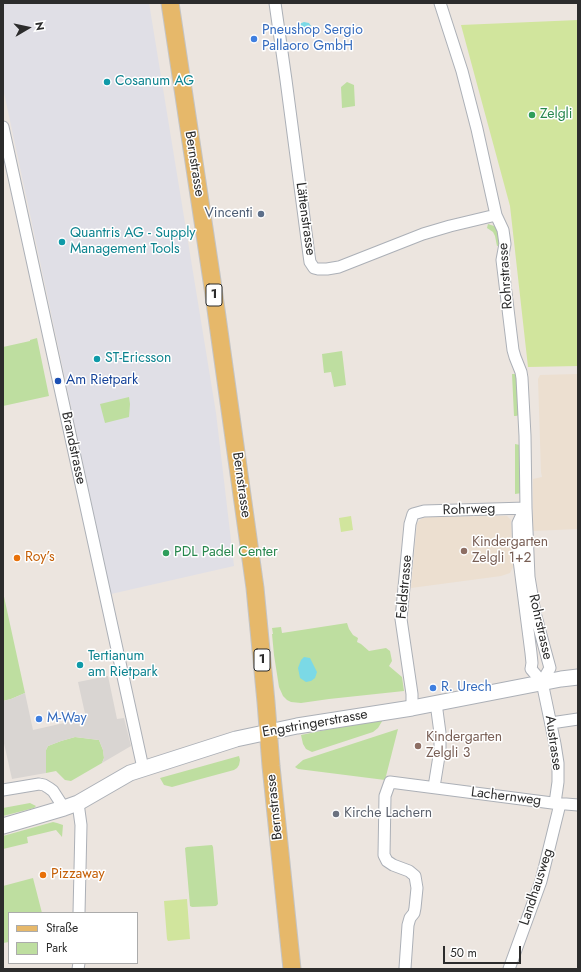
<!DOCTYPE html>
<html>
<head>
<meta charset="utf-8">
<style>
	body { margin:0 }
	#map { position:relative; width:581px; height:972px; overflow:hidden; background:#ece5df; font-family:Jost,sans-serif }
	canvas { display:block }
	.frame { position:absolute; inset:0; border:4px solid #2c2c2c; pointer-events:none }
	.legend { position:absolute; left:8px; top:912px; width:130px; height:52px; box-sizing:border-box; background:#fff; border:1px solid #ababab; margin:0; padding:5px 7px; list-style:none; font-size:12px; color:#2c2c2c }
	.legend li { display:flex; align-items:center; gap:8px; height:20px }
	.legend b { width:20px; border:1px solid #ababab }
	.north { position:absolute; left:8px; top:8px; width:40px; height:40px; -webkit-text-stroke:3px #fff; paint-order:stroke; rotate:81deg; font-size:11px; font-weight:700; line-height:16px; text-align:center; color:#2c2c2c }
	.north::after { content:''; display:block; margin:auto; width:14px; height:18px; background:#2c2c2c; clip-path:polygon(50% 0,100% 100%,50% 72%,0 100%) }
	.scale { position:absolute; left:443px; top:946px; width:78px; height:18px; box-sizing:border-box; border:2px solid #2c2c2c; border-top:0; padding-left:5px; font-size:12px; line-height:14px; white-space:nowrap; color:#2c2c2c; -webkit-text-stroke:3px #fff; paint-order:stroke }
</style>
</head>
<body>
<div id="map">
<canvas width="581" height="972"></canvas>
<div class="frame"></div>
<ul class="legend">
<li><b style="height:5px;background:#e6b86a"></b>Straße</li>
<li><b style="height:11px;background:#bedea0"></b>Park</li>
</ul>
<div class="north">N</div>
<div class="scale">50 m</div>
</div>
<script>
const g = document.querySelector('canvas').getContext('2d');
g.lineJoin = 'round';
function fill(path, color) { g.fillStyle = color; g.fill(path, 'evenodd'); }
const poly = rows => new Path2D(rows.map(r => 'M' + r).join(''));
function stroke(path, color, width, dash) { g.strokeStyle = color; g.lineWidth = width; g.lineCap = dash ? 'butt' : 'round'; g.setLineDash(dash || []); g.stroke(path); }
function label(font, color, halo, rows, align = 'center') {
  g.font = font + ' Jost,sans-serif'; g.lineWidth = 3; g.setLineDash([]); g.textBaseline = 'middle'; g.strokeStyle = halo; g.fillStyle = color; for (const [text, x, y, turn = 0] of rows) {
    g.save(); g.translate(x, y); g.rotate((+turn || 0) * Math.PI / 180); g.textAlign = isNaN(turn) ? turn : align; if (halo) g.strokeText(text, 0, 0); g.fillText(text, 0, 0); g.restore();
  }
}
const industrial = poly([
	[3,3,149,3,216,413,234,566,111,594,3,88]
]);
const education = poly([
	[578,374,578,529,533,531,533,479,542,477,541,472,538,379,540,375],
	[502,516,507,516,511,520,511,523,513,567,510,573,501,576,411,588,417,523,420,520,423,518,430,517]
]);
const green = poly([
	[347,82,354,85,355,106,342,108,341,87],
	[488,224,494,226,500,231,501,245,497,246,495,236,493,232,487,228],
	[37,338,49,396,3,406,3,347,30,341,30,340],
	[342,351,346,385,334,387,331,372,324,373,322,354],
	[512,374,516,374,518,377,519,415,516,416,514,416],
	[129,397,130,404,129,417,105,423,100,404],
	[515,444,520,445,522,493,515,494],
	[3,592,25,693,11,699,3,701],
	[347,623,349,629,353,635,358,638,357,642,361,644,369,651,386,648,390,651,392,661,389,666,402,677,404,691,329,699,301,703,291,702,287,700,283,696,279,687,274,655,272,634,273,634,272,628,281,627,282,633],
	[384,718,378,728,373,732,312,752,306,749,303,744,301,735],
	[398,729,385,780,298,769,295,767,303,760,312,757],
	[75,737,99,740,103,750,104,758,102,763,71,781,65,780,56,771,46,773,46,750,48,746,61,741],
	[239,756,240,760,239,765,237,768,234,770,197,780,172,787,164,785,160,778],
	[30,803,36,806,34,808,3,816,3,808],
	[53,822,57,823,63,825,62,837,56,830,27,837,28,843,3,849,3,836],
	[212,845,213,847,218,904,216,906,192,907,190,906,185,848,187,847],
	[33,878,42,913,9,913,9,942,3,943,3,886]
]);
const pitch = poly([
	[578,20,578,366,528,367,510,206,461,25],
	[351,516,353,530,341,532,339,518],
	[187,899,190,939,168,941,167,939,164,901]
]);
const plaza = poly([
	[108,676,117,719,124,718,131,746,102,763,104,758,103,750,99,740,75,737,61,741,48,746,46,750,46,773,12,779,3,739,3,701,11,699,25,693,33,730,86,718,78,682]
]);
const water = poly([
	[304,22,309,23,311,26,309,29,300,33,297,32,296,28,299,24],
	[304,657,310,658,317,672,315,678,311,681,306,682,300,678,298,668,301,660]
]);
const minor = poly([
	[275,3,286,80,309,255,310,262,314,268,318,269,327,269,339,267,423,234,450,226,496,215],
	[440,3,462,71,477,129,496,215,503,230,505,244,502,260,513,350,515,357,521,372,522,378,525,436,526,508,529,577,535,613,550,668,542,682],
	[3,127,143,768],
	[525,508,518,523,519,560,531,653,532,663,531,669,542,682,555,744,558,763,558,782,555,803],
	[412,708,412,694,401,619,410,524,413,514,424,511,526,508],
	[551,723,578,719],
	[434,787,440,750,440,733,436,703],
	[3,790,39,784,44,785,49,788,53,791,64,808],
	[78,803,81,825,79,913],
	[405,968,408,925,410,918,414,913,415,908,417,888,415,876,409,871,393,865,387,861,384,855,385,796,390,782,560,804,566,804,578,805],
	[78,969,79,963],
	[509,969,541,881,560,804]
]);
const secondary = poly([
	[3,826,64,808,78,803,130,773,236,739,297,726,412,708,561,679,578,677]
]);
const primary = poly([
	[170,3,212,281,255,588,266,702,271,766,292,969]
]);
const markers = [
	[254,39,4,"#3f7fe0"],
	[107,82,4,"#0f9aa8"],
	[532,115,4,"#2e9e5b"],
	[261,214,4,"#5c6f8a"],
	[62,242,4,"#0f9aa8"],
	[97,359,4,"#0f9aa8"],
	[58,381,4,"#1a4fb4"],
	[464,551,4,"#8d6e63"],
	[166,553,4,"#2e9e5b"],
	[17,558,4,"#e8710a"],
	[80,665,4,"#0f9aa8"],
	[433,688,4,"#3f7fe0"],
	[39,719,4,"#3f7fe0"],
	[418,746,4,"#8d6e63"],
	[336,814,4,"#6b7280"],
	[43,875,4,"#e8710a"]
];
const shields = [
	[214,295,16],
	[262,660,16]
];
const shieldNames = [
	["1",214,295],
	["1",262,660]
];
const shopNames = [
	["Pneushop Sergio",262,31],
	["Pallaoro GmbH",262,47],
	["R. Urech",441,688],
	["M-Way",47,719]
];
const cultureNames = [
	["Cosanum AG",115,82],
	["Quantris AG - Supply",70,234],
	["Management Tools",70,250],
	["ST-Ericsson",105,359],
	["Tertianum",88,657],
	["am Rietpark",88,673]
];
const leisureNames = [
	["Zelgli",540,115],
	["PDL Padel Center",174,553]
];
const streetNames = [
	["Bernstrasse",194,164,81],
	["Lättenstrasse",305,219,82],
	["Rohrstrasse",506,276,-94],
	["Brandstrasse",73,448,78],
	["Bernstrasse",241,485,82],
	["Rohrweg",469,510,-2],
	["Feldstrasse",405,587,-85],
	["Rohrstrasse",540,627,77],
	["Engstringerstrasse",315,724,-10],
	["Austrasse",553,743,82],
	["Lachernweg",506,797,7],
	["Bernstrasse",275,807,-96],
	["Landhausweg",537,887,-72]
];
const serviceNames = [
	["Vincenti",253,214]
];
const transitNames = [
	["Am Rietpark",66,381]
];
const educationNames = [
	["Kindergarten",472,543],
	["Zelgli 1+2",472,559],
	["Kindergarten",426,738],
	["Zelgli 3",426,754]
];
const foodNames = [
	["Roy’s",25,558],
	["Pizzaway",51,875]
];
const worshipNames = [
	["Kirche Lachern",344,814]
];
fill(industrial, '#e0dfe6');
fill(education, '#ecdfd0');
fill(green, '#bedea0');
fill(pitch, '#d1e59d');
fill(plaza, '#d9d5d2');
fill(water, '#7bd9e6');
stroke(minor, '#acb0b7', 13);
stroke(secondary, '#acb0b7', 17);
stroke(primary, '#c4c4c4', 19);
stroke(minor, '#fff', 11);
stroke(secondary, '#fff', 15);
stroke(primary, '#e6b86a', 17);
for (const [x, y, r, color] of markers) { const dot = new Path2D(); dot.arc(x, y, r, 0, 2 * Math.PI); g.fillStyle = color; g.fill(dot); stroke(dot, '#fff', 1.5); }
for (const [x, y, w] of shields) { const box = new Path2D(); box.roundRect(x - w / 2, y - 11, w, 22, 3); g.fillStyle = '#fff'; g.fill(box); stroke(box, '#2c2c2c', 1); }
label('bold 13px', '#2c2c2c', null, shieldNames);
label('14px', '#366cbe', '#fff', shopNames, 'left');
label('14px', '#0d838f', '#fff', cultureNames, 'left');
label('14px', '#27864d', '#fff', leisureNames, 'left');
label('14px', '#2c2c2c', '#fff', streetNames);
label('14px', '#4e5e75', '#fff', serviceNames, 'right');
label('14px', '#164399', '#fff', transitNames, 'left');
label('14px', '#785e54', '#fff', educationNames, 'left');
label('14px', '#c56008', '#fff', foodNames, 'left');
label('14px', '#5b616d', '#fff', worshipNames, 'left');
</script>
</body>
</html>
